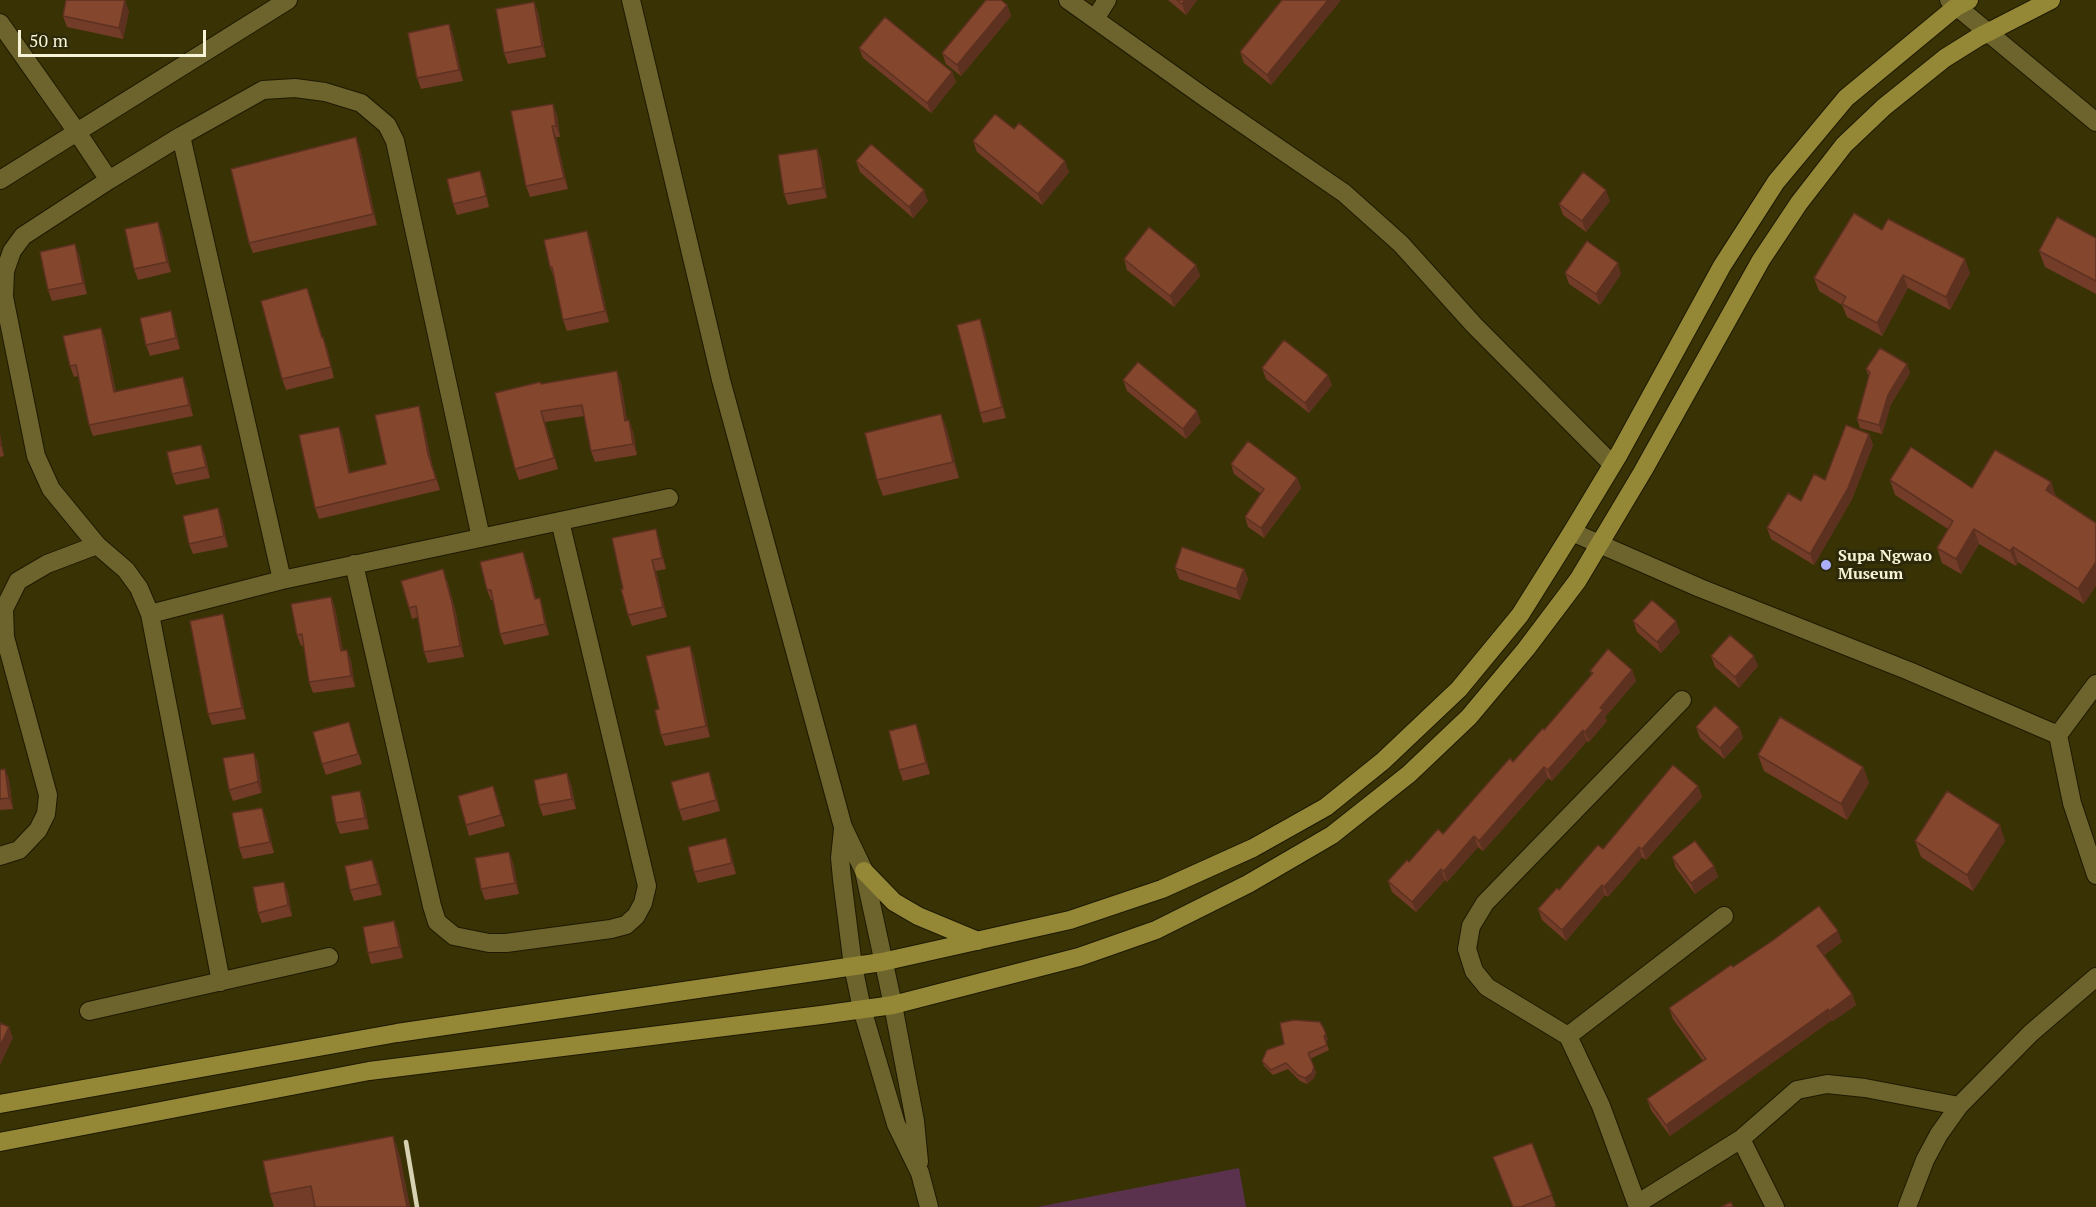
<!DOCTYPE html>
<html>
<head>
<meta charset="utf-8">
<style>
	body { margin:0 }
	#map { position:relative; width:2096px; height:1207px; overflow:hidden; background:#383204; font-family:"PT Serif",serif }
	canvas { display:block }
	.scale { position:absolute; left:18px; top:30px; width:188px; height:27px; box-sizing:border-box; border:3px solid #f7f3d6; border-top:0; padding-left:8px; font-size:18px; line-height:21px; white-space:nowrap; color:#f7f3d6; -webkit-text-stroke:4px #2c280a; paint-order:stroke }
</style>
</head>
<body>
<div id="map">
<canvas width="2096" height="1207"></canvas>
<div class="scale">50 m</div>
</div>
<script>
const g = document.querySelector('canvas').getContext('2d');
g.lineJoin = 'round';
function fill(path, color) { g.fillStyle = color; g.fill(path, 'evenodd'); }
const poly = rows => new Path2D(rows.map(r => 'M' + r).join(''));
function stroke(path, color, width, dash) { g.strokeStyle = color; g.lineWidth = width; g.lineCap = dash ? 'butt' : 'round'; g.setLineDash(dash || []); g.stroke(path); }
function label(font, color, halo, rows, align = 'center') {
  g.font = font + ' "PT Serif",serif'; g.lineWidth = 6; g.setLineDash([]); g.textBaseline = 'middle'; g.strokeStyle = halo; g.fillStyle = color; for (const [text, x, y, turn = 0] of rows) {
    g.save(); g.translate(x, y); g.rotate((+turn || 0) * Math.PI / 180); g.textAlign = isNaN(turn) ? turn : align; if (halo) g.strokeText(text, 0, 0); g.fillText(text, 0, 0); g.restore();
  }
}
const green = poly([
	[1239,1168,1246,1207,1037,1207]
]);
const minor = poly([
	[1068,0,1207,99,1344,193,1401,244,1474,325,1612,464],
	[1949,0,2096,122],
	[1095,19,1107,0],
	[0,23,77,132,109,180],
	[181,136,282,580],
	[0,180,288,0],
	[1572,532,1700,588,1909,671,2058,735],
	[354,564,432,906,437,922,454,936,489,943,506,943,611,929,626,925,636,916,643,903,647,886,560,521],
	[150,614,282,580,669,498],
	[2096,684,2058,735,2072,803,2096,875],
	[0,856,19,850,38,830,46,814,48,795,5,637,4,609,18,581,47,564,97,545],
	[221,982,150,614,139,588,126,570,97,545,51,489,36,456,4,297,5,271,12,251,23,236,109,180,181,136,263,90,295,88,325,92,361,103,387,125,395,141,481,538],
	[893,1005,915,1121,919,1162],
	[862,1009,896,1124,920,1173,929,1207],
	[89,1011,329,957],
	[1568,1036,1724,916],
	[1741,1139,1775,1207],
	[1637,1204,1741,1139,1797,1090,1827,1084,1865,1088,1959,1106],
	[1638,1207,1601,1106,1568,1036,1487,987,1474,971,1467,949,1471,926,1485,903,1682,700],
	[1907,1207,1925,1160,1939,1134,1959,1106,2031,1033,2096,977]
]);
const tertiary = poly([
	[631,0,721,380,843,827,864,871,893,1005],
	[843,829,840,858,842,879,853,966,862,1009]
]);
const primary = poly([
	[864,871,894,902,918,916,978,941],
	[0,1104,397,1033,882,962,1070,920,1162,889,1253,848,1326,807,1383,761,1459,689,1520,615,1572,532,1619,454,1722,266,1776,182,1846,98,1956,7,1969,0],
	[0,1142,369,1071,821,1015,893,1005,1079,957,1156,930,1248,884,1332,835,1409,774,1469,717,1526,649,1578,580,1643,471,1761,260,1799,203,1844,145,1884,107,1945,58,1977,38,2051,0]
]);
const rail = poly([
	[406,1142,417,1207]
]);
const wall = poly([
	[1168,0,1197,0,1186,15],
	[1282,0,1341,0,1271,85,1244,63,1240,52],
	[534,2,538,13,546,57,508,64,504,53],
	[1007,5,1011,16,961,76,946,64,942,53],
	[129,11,123,39,67,27,63,16],
	[453,35,463,81,421,89,417,78],
	[859,48,952,72,956,82,931,113,863,58],
	[557,115,560,137,556,137,568,189,530,197,526,186],
	[1014,129,1069,172,1042,205,977,152,973,141],
	[360,148,377,225,253,253,249,243],
	[817,149,821,160,827,198,788,205,784,194],
	[856,161,928,201,913,218,860,172],
	[480,171,484,182,489,207,457,215,453,204],
	[1610,201,1586,232,1563,215,1559,204],
	[1882,230,1970,273,1950,310,1908,288,1882,336,1847,317,1842,305,1819,291,1814,278],
	[587,231,591,242,609,322,567,331,563,320,554,278,550,267],
	[162,233,171,272,138,280,134,269],
	[2096,238,2096,294,2045,267,2039,251],
	[79,255,87,294,52,301,48,290],
	[1124,259,1196,265,1200,276,1174,307,1127,270],
	[1565,273,1621,274,1600,305,1569,284],
	[311,299,322,337,327,348,334,378,286,390,282,379],
	[171,311,174,322,180,349,150,356,146,345],
	[101,328,105,339,116,392,187,388,193,416,93,436,89,425,78,376,74,377,70,366],
	[984,330,1006,418,983,423,980,413],
	[1262,368,1332,385,1309,413,1266,379],
	[1866,369,1910,373,1891,404,1882,434,1860,428,1857,419,1869,377],
	[1123,380,1201,422,1186,439,1127,391],
	[621,382,627,421,633,431,637,455,595,462,591,451,584,416,545,422,558,469,519,480,515,469,541,384],
	[941,414,947,430,959,478,883,496,877,480],
	[422,417,432,464,440,490,319,519,315,508,339,427,343,438,350,472,386,464],
	[0,434,4,456,0,457],
	[1869,434,1873,445,1852,499,1814,565,1771,539,1767,528,1825,480],
	[201,445,205,455,210,478,176,485,172,474],
	[1231,464,1297,478,1301,488,1264,538,1248,527,1245,517,1261,494,1234,474],
	[1890,480,1972,488,2051,482,2056,497,2084,604,2018,562,2016,566,1979,544,1961,574,1942,563,1937,548,1948,529,1895,495],
	[222,519,228,547,193,554,189,544],
	[656,529,659,540,666,569,656,571,667,617,632,626,628,615],
	[527,563,536,599,543,609,549,635,504,645,500,634,493,600,491,600,487,590],
	[1175,568,1244,569,1248,579,1240,600,1179,579],
	[447,580,456,613,464,657,428,663,424,652,418,617,412,619,409,608],
	[331,597,335,608,343,651,347,650,351,661,355,687,313,693,309,682,304,645,301,646,297,635],
	[1633,621,1680,632,1661,653,1637,632],
	[226,625,246,719,212,725,208,714],
	[690,646,694,657,710,737,665,746,661,735,659,709],
	[1711,656,1758,666,1739,688,1715,667],
	[1632,670,1636,681,1605,717,1607,721,1589,742,1587,741,1552,781,1548,778,1483,851,1478,847,1447,882,1445,880,1416,912,1392,892,1388,881,1443,834,1544,730,1592,675,1590,671],
	[916,724,920,735,930,774,903,781,899,770],
	[1696,727,1739,727,1743,738,1724,759,1700,738],
	[352,733,362,764,326,775,322,764],
	[254,753,258,763,262,791,261,793,233,801,229,790],
	[1758,755,1863,767,1869,783,1847,820,1764,771],
	[5,769,9,780,13,809,0,810,0,770],
	[713,783,720,811,683,821,679,810],
	[571,784,576,809,543,816,539,805],
	[493,786,505,826,469,836,466,825],
	[1698,786,1702,797,1646,860,1642,857,1608,897,1605,895,1566,941,1542,920,1538,909,1603,849],
	[364,802,369,829,340,834,336,823],
	[266,818,274,853,243,859,239,848],
	[726,838,730,849,736,874,698,883,694,872],
	[1915,841,2005,841,1973,891,1921,857],
	[509,852,513,863,519,894,485,900,481,889],
	[1672,857,1714,866,1718,877,1695,894,1676,868],
	[372,860,376,870,382,895,354,901,350,890],
	[284,882,288,893,292,916,262,923,258,913],
	[394,921,398,932,403,958,371,964,368,953],
	[1842,942,1824,955,1852,994,1856,1005,1833,1021,1832,1020,1670,1136,1651,1110,1647,1099,1703,1061,1673,1019,1669,1008,1733,967],
	[1328,1039,1326,1042,1329,1050,1310,1059,1316,1072,1314,1078,1307,1084,1300,1081,1288,1069,1273,1075,1264,1066,1262,1061],
	[393,1136,400,1157,410,1207,274,1207,270,1194],
	[1532,1143,1556,1206,1553,1207,1512,1207]
]);
const shadedWall = poly([
	[125,0,129,11,123,39,119,28],
	[1185,0,1197,0,1186,15,1182,4],
	[1328,0,1341,0,1271,85,1267,75],
	[534,2,538,13,546,57,542,46],
	[1007,5,1011,16,961,76,957,65],
	[449,24,453,35,463,81,459,70],
	[952,72,956,82,931,113,927,103],
	[553,104,557,115,560,137,556,126],
	[552,126,556,137,568,189,564,178],
	[356,137,360,148,377,225,373,214],
	[817,149,821,160,827,198,823,188],
	[1065,161,1069,172,1042,205,1038,194],
	[480,171,484,182,489,207,486,196],
	[924,190,928,201,913,218,909,207],
	[1606,190,1610,201,1586,232,1582,221],
	[158,222,162,233,171,272,167,262],
	[587,231,591,242,609,322,605,311],
	[75,244,79,255,87,294,83,283],
	[1965,259,1970,273,1950,310,1946,297],
	[1618,263,1621,274,1600,305,1596,294],
	[1196,265,1200,276,1174,307,1170,296],
	[1903,275,1908,288,1882,336,1877,323],
	[307,288,311,299,326,349,322,338],
	[171,311,174,322,180,349,176,338],
	[980,319,984,330,1006,418,1002,407],
	[101,328,105,339,118,403,114,392],
	[323,337,327,348,334,378,331,367],
	[1907,364,1910,373,1891,404,1882,434,1879,425,1888,395],
	[617,371,621,382,629,432,625,421],
	[1328,375,1332,385,1309,413,1305,403],
	[183,377,187,388,193,416,189,405],
	[419,406,422,417,432,464,440,490,428,454],
	[541,411,545,422,558,469,554,458],
	[1197,411,1201,422,1186,439,1183,429],
	[941,414,947,430,959,478,953,462],
	[629,420,633,431,637,455,633,444],
	[339,427,343,438,352,484,349,473],
	[0,434,4,456,0,445],
	[1869,434,1873,445,1852,499,1814,565,1810,554],
	[201,445,205,455,210,478,206,467],
	[1297,478,1301,488,1264,538,1261,528],
	[2051,482,2056,498,2046,490],
	[218,508,222,519,228,547,224,536],
	[656,529,659,540,666,569,662,558],
	[1974,529,1979,544,1961,574,1956,559],
	[2013,547,2018,562,2016,566,2010,551],
	[523,552,527,563,539,610,535,599],
	[652,560,656,571,667,617,663,607],
	[2096,562,2096,586,2084,604,2078,589],
	[443,569,456,613,464,657,460,646],
	[1244,569,1248,579,1240,600,1236,589],
	[331,597,335,608,345,662,341,651],
	[540,598,543,609,549,635,545,624],
	[223,614,226,625,246,719,242,708],
	[1676,621,1680,632,1661,653,1657,642],
	[690,646,694,657,710,737,706,726],
	[347,650,351,661,355,687,351,676],
	[1754,656,1758,666,1739,688,1735,677],
	[1632,670,1636,681,1605,717,1607,721,1589,742,1585,732,1600,708],
	[916,724,920,735,930,774,926,763],
	[1739,727,1743,738,1724,759,1720,748],
	[1583,730,1587,741,1552,781,1548,770],
	[254,753,258,763,262,791,261,793,257,782],
	[1544,767,1548,778,1483,851,1479,841],
	[1863,767,1869,783,1847,820,1841,804],
	[5,769,9,780,13,809,9,798],
	[709,772,713,783,720,811,716,800],
	[567,773,571,784,576,809,572,799],
	[493,786,497,797,505,826,501,815],
	[1698,786,1702,797,1646,860,1642,849],
	[360,791,364,802,369,829,365,818],
	[262,808,266,818,274,853,270,842],
	[2000,825,2005,841,1973,891,1967,875],
	[1474,836,1478,847,1447,882,1444,871],
	[726,838,730,849,736,874,732,863],
	[1639,847,1642,857,1608,897,1604,887],
	[509,852,513,863,519,894,515,883],
	[372,860,376,870,382,895,378,884],
	[1714,866,1718,877,1695,894,1691,883],
	[1441,869,1445,880,1416,912,1412,902],
	[284,882,288,893,292,916,288,905],
	[1602,885,1605,895,1566,941,1562,930],
	[394,921,398,932,403,958,399,947],
	[1838,931,1842,942,1821,957,1817,946],
	[1852,994,1856,1005,1833,1021,1829,1011],
	[1828,1009,1832,1020,1670,1136,1666,1125],
	[9,1027,13,1038,0,1065,0,1046],
	[1326,1034,1328,1039,1326,1042,1324,1036],
	[1314,1067,1316,1072,1314,1078,1307,1084,1305,1078],
	[393,1136,400,1157,410,1207,407,1207]
]);
const building = poly([
	[66,0,125,0,119,28,63,16,66,0],
	[986,0,1001,0,1007,5,957,65,942,53,986,0],
	[1177,0,1185,0,1182,4,1177,0],
	[1282,0,1328,0,1267,75,1240,52,1282,0],
	[534,2,542,46,504,53,496,9,534,2],
	[885,17,952,72,927,103,859,48,885,17],
	[449,24,459,70,417,78,408,33,449,24],
	[553,104,556,126,552,126,564,178,526,186,511,111,553,104],
	[995,114,1014,129,1019,123,1065,161,1038,194,973,141,995,114],
	[356,137,373,214,249,243,231,169,356,137],
	[871,144,924,190,909,207,856,161,871,144],
	[817,149,823,188,784,194,778,155,817,149],
	[480,171,486,196,453,204,447,179,480,171],
	[1583,172,1606,190,1582,221,1559,204,1583,172],
	[1854,213,1882,230,1888,219,1965,259,1946,297,1903,275,1877,323,1842,304,1846,297,1814,278,1854,213],
	[2057,217,2096,238,2096,281,2039,251,2057,217],
	[158,222,167,262,134,269,125,229,158,222],
	[1149,227,1196,265,1170,296,1124,259,1149,227],
	[587,231,605,311,563,320,552,267,550,267,544,240,587,231],
	[1587,241,1618,263,1596,294,1565,273,1587,241],
	[75,244,83,283,48,290,40,252,75,244],
	[307,288,322,338,323,337,331,367,282,379,261,301,307,288],
	[171,311,176,338,146,345,140,318,171,311],
	[980,319,1002,407,980,413,957,325,980,319],
	[101,328,114,392,183,377,189,405,89,425,76,365,70,366,63,336,101,328],
	[1284,340,1328,375,1305,403,1262,368,1284,340],
	[1880,348,1907,364,1888,395,1879,425,1857,419,1870,372,1866,369,1880,348],
	[1138,362,1197,411,1183,429,1123,380,1138,362],
	[617,371,625,421,629,420,633,444,591,451,582,405,541,411,554,458,515,469,495,393,540,382,541,384,617,371],
	[419,406,428,454,436,479,315,508,299,435,339,427,349,473,386,464,375,415,419,406],
	[941,414,953,462,877,480,865,433,941,414],
	[1846,425,1869,434,1848,488,1810,554,1767,528,1788,493,1801,501,1814,474,1825,480,1846,425],
	[1248,441,1297,478,1261,528,1245,517,1264,489,1231,464,1248,441],
	[201,445,206,467,172,474,167,452,201,445],
	[1911,447,1972,488,1995,450,2051,482,2046,490,2096,523,2096,562,2078,589,2013,547,2010,551,1974,529,1956,559,1937,548,1953,521,1890,480,1911,447],
	[218,508,224,536,189,544,183,516,218,508],
	[656,529,662,558,652,560,663,607,628,615,621,589,623,589,612,538,656,529],
	[1182,547,1244,569,1236,589,1175,568,1182,547],
	[523,552,535,599,540,598,545,624,500,634,491,590,487,590,480,562,523,552],
	[443,569,452,603,460,646,424,652,416,606,409,608,401,581,443,569],
	[331,597,341,651,347,650,351,676,309,682,302,634,297,635,291,604,331,597],
	[1652,600,1676,621,1657,642,1633,621,1652,600],
	[223,614,242,708,208,714,190,621,223,614],
	[1730,635,1754,656,1735,677,1711,656,1730,635],
	[690,646,706,726,661,735,655,710,659,709,646,656,690,646],
	[1608,649,1632,670,1600,708,1603,710,1585,732,1583,730,1548,770,1544,767,1479,841,1474,836,1444,871,1441,869,1412,902,1388,881,1407,860,1409,862,1438,829,1443,834,1510,758,1513,762,1543,728,1544,730,1593,673,1590,671,1608,649],
	[1715,706,1739,727,1720,748,1696,727,1715,706],
	[1780,717,1863,767,1841,804,1758,755,1780,717],
	[349,722,358,754,322,764,313,732,349,722],
	[916,724,926,763,899,770,889,731,916,724],
	[254,753,258,780,257,782,229,790,223,758,254,753],
	[1673,765,1698,786,1642,849,1639,847,1604,887,1602,885,1562,930,1538,909,1557,888,1559,890,1598,845,1603,849,1673,765],
	[5,769,9,798,0,799,0,770,5,769],
	[709,772,716,800,679,810,671,782,709,772],
	[567,773,572,799,539,805,534,780,567,773],
	[493,786,501,815,466,825,458,796,493,786],
	[360,791,365,818,336,823,331,796,360,791],
	[1947,791,2000,825,1967,875,1915,841,1947,791],
	[262,808,270,842,239,848,232,813,262,808],
	[726,838,732,863,694,872,688,847,726,838],
	[1695,841,1714,866,1691,883,1672,857,1695,841],
	[509,852,515,883,481,889,475,858,509,852],
	[372,860,378,884,350,890,345,866,372,860],
	[284,882,288,905,258,913,253,887,284,882],
	[1819,906,1838,931,1817,946,1852,994,1829,1011,1828,1009,1666,1125,1647,1099,1706,1059,1669,1008,1731,965,1733,967,1772,941,1819,906],
	[394,921,399,947,368,953,363,927,394,921],
	[1294,1020,1320,1022,1323,1027,1326,1034,1324,1036,1327,1045,1308,1053,1314,1067,1312,1073,1305,1078,1298,1075,1286,1063,1271,1070,1262,1061,1267,1050,1284,1044,1280,1023,1294,1020],
	[0,1023,9,1027,0,1046,0,1023],
	[393,1136,407,1207,315,1207,311,1186,270,1194,263,1161,393,1136],
	[1532,1143,1552,1195,1521,1207,1513,1207,1493,1157,1532,1143],
	[1731,1202,1733,1207,1721,1207,1731,1202]
]);
const markers = [
	[1826,565,6,"#abaffb"]
];
const poiNames = [
	["Supa Ngwao",1838,556],
	["Museum",1838,574]
];
fill(green, '#5b324d');
stroke(minor, '#1e1900', 20);
stroke(tertiary, '#1e1900', 20);
stroke(primary, '#1e1900', 20);
stroke(minor, '#6c642c', 18);
stroke(tertiary, '#6c642c', 18);
stroke(primary, '#948837', 18);
stroke(rail, '#d6d2b2', 4.5);
fill(wall, '#723c28');
fill(shadedWall, '#5d3120');
fill(building, '#85462e');
stroke(building, '#5d3120', 1.5);
for (const [x, y, r, color] of markers) { const dot = new Path2D(); dot.arc(x, y, r, 0, 2 * Math.PI); g.fillStyle = color; g.fill(dot); stroke(dot, '#2c280a', 2); }
label('bold 16px', '#f7f3d6', '#2c280a', poiNames, 'left');
</script>
</body>
</html>
